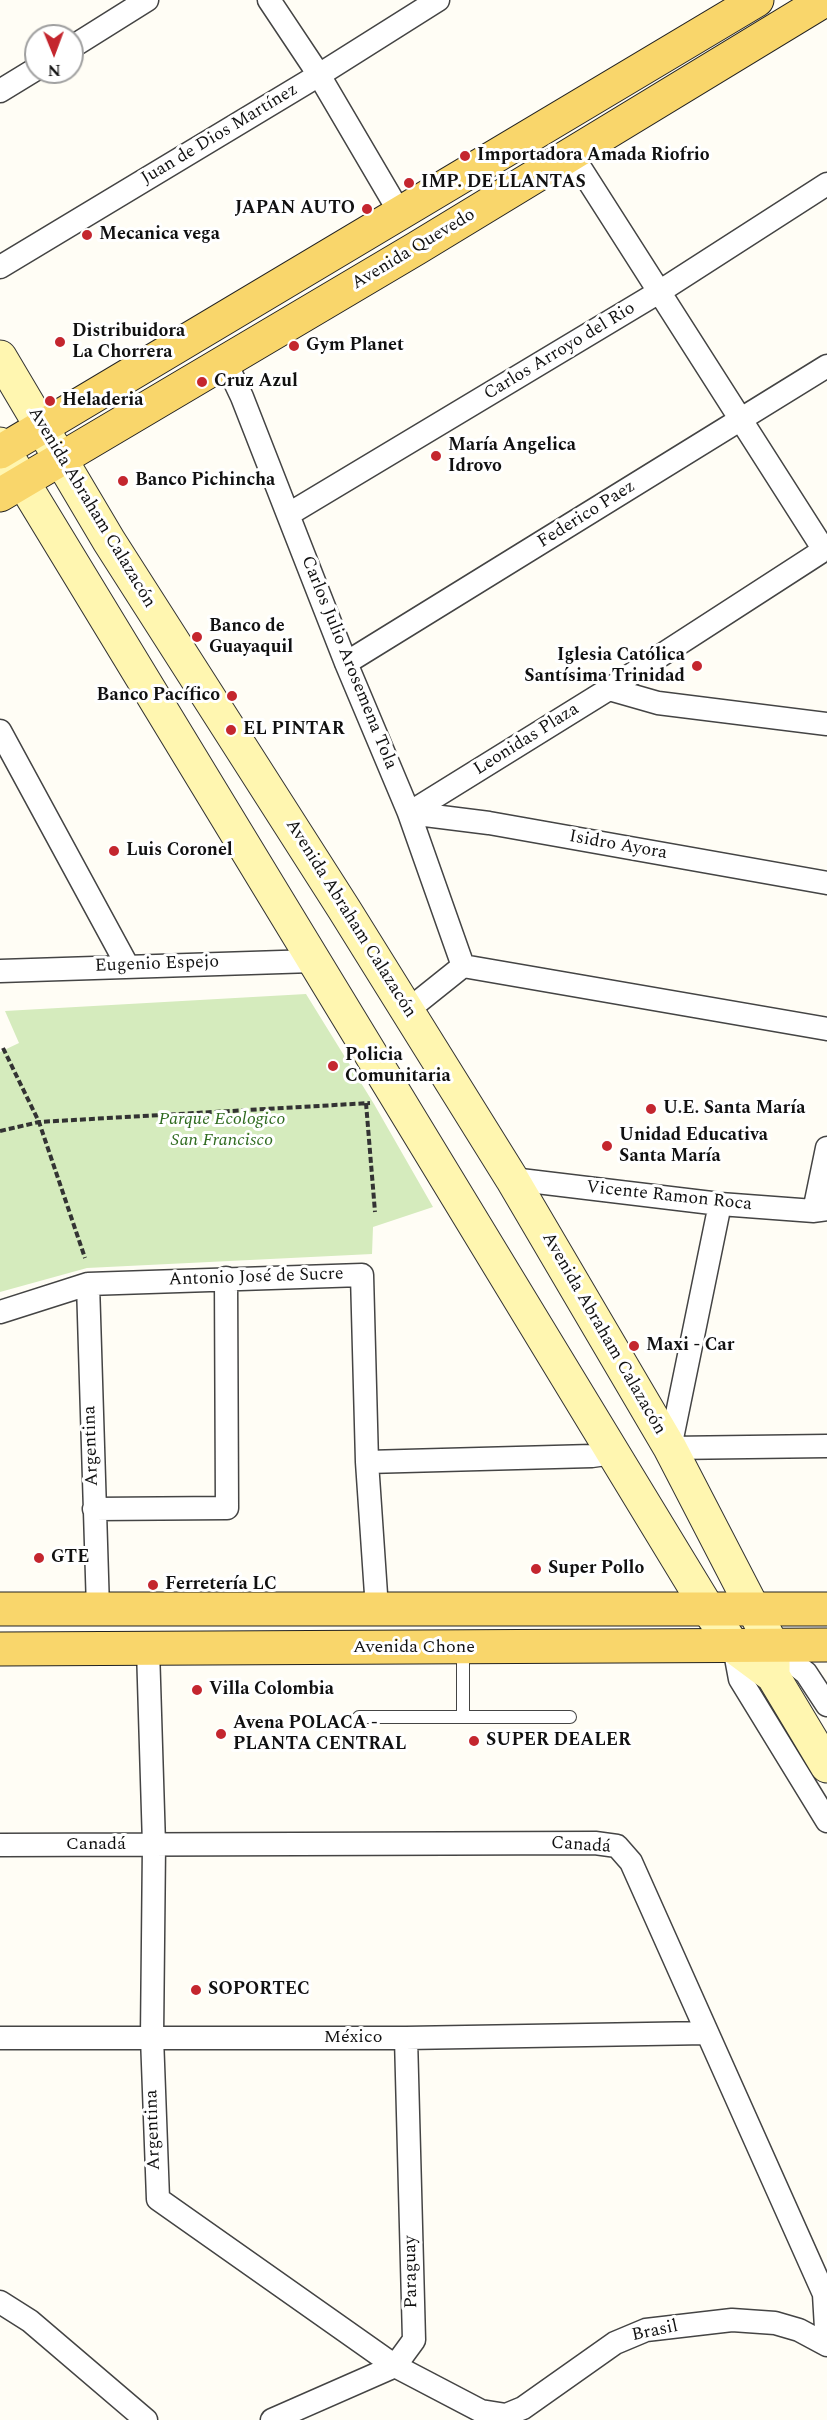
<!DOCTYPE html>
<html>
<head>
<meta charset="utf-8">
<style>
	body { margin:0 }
	#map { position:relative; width:827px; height:2420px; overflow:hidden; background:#fffdf5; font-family:Spectral,serif }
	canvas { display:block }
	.north { position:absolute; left:24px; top:24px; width:60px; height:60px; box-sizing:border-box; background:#fff; border:2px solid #a0a0a0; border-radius:50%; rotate:179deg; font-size:16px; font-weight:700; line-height:24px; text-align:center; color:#111 }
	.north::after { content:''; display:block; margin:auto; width:21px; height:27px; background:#c4262e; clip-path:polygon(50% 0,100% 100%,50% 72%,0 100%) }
</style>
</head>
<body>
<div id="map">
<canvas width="827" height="2420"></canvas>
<div class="north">N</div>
</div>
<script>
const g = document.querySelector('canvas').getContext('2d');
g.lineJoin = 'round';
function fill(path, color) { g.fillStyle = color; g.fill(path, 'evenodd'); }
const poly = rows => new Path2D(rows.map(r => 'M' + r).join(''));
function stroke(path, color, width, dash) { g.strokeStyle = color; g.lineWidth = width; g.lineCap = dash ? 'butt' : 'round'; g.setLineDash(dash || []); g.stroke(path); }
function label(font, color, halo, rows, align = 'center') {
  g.font = font + ' Spectral,serif'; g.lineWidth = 6; g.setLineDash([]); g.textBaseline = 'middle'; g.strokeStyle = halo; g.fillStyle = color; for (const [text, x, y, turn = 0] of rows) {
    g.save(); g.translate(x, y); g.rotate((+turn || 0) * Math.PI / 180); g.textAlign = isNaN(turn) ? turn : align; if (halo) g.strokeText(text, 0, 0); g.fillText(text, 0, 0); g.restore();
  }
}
const green = poly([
	[306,994,374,1104,433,1207,373,1227,372,1254,87,1268,0,1292,0,1052,19,1043,5,1011]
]);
const path = poly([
	[3,1048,39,1122,85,1258],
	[366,1103,375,1212],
	[0,1131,39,1122,370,1103]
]);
const service = poly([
	[359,1717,463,1717,463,1648],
	[463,1717,570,1717]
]);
const minor = poly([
	[269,0,319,75,400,213],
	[72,47,147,0],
	[0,91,36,69],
	[572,155,824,550],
	[0,267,319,75,438,0],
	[226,363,242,397,346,663,409,813,463,966],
	[289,514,659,292,827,184],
	[346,663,827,366],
	[609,689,658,703,827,724],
	[0,731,127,965],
	[409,813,609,689,827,548],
	[409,813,489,823,827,883],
	[0,971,313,961],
	[408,1010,463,966,827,1029],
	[512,1179,720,1204,814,1211,827,1209],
	[720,1204,670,1448,827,1446],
	[814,1211,827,1148],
	[88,1284,98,1609],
	[0,1312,88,1284,362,1275,367,1462,377,1609],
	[367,1462,592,1456,613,1453],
	[94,1509,227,1508,226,1278],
	[734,1647,740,1679,827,1821],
	[773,1647,806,1673,827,1705],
	[148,1649,154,1845,152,2037,158,2199,395,2366,481,2411,506,2415],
	[0,1845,595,1843,617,1846,631,1862,824,2294,827,2345],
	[0,2038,406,2038,707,2033],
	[0,2302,30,2321,146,2420],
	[506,2415,523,2408,615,2343,646,2330,732,2320,775,2323,799,2330,827,2345],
	[272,2420,395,2366,414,2340,406,2038]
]);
const secondary = poly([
	[0,357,109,541,344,909,512,1179,670,1448,773,1647,773,1671],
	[0,444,708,1609,734,1647,773,1676,827,1766]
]);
const primary = poly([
	[0,452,757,0],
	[0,495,417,248,825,0],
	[0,1609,827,1609],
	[0,1649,827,1645]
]);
const markers = [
	[465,156,6,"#c4262e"],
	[409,183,6,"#c4262e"],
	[367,209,6,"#c4262e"],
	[87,235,6,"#c4262e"],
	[60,342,6,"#c4262e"],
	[294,346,6,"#c4262e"],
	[202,382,6,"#c4262e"],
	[50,401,6,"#c4262e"],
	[436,456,6,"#c4262e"],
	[123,481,6,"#c4262e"],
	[197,637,6,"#c4262e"],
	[697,666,6,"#c4262e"],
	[232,696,6,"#c4262e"],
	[231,730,6,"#c4262e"],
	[114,851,6,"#c4262e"],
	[333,1066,6,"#c4262e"],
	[651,1109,6,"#c4262e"],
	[607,1146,6,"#c4262e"],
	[634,1346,6,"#c4262e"],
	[39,1558,6,"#c4262e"],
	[536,1569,6,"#c4262e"],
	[153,1585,6,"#c4262e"],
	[197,1690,6,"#c4262e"],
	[221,1734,6,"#c4262e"],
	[474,1741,6,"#c4262e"],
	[196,1990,6,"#c4262e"]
];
const streetNames = [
	["Juan de Dios Martínez",220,135,-31],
	["Avenida Quevedo",414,250,-31],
	["Carlos Arroyo del Rio",560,352,-31],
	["Avenida Abraham Calazacón",91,508,59],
	["Federico Paez",587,515,-32],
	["Carlos Julio Arosemena Tola",348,663,68],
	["Leonidas Plaza",527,740,-32],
	["Isidro Ayora",618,846,10],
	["Avenida Abraham Calazacón",350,919,58],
	["Eugenio Espejo",157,965,-2],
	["Vicente Ramon Roca",669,1197,6],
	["Antonio José de Sucre",256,1278,-2],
	["Avenida Abraham Calazacón",603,1334,60],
	["Argentina",92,1446,-92],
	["Avenida Chone",414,1648],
	["Canadá",96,1845],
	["Canadá",581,1846,4],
	["México",353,2038],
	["Argentina",154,2130,-92],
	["Paraguay",412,2272,-91],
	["Brasil",655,2332,-12]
];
const poiNames = [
	["Importadora Amada Riofrio",477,156],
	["IMP. DE LLANTAS",421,183],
	["JAPAN AUTO",355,209,"right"],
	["Mecanica vega",99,235],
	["Distribuidora",72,332],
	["La Chorrera",72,353],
	["Gym Planet",306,346],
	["Cruz Azul",214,382],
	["Heladeria",62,401],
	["María Angelica",448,446],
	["Idrovo",448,467],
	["Banco Pichincha",135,481],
	["Banco de",209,627],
	["Guayaquil",209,648],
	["Iglesia Católica",685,656,"right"],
	["Santísima Trinidad",685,677,"right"],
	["Banco Pacífico",220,696,"right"],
	["EL PINTAR",243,730],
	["Luis Coronel",126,851],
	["Policia",345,1056],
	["Comunitaria",345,1077],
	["U.E. Santa María",663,1109],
	["Unidad Educativa",619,1136],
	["Santa María",619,1157],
	["Maxi - Car",646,1346],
	["GTE",51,1558],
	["Super Pollo",548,1569],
	["Ferretería LC",165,1585],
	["Villa Colombia",209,1690],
	["Avena POLACA -",233,1724],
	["PLANTA CENTRAL",233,1745],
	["SUPER DEALER",486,1741],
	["SOPORTEC",208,1990]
];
const parkNames = [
	["Parque Ecologico",222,1120],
	["San Francisco",222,1141]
];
fill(green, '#d5ebbd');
stroke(service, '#444', 14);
stroke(minor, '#444', 25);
stroke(secondary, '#333', 35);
stroke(primary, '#222', 35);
stroke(path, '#333', 4, [6, 3]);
stroke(service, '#fff', 12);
stroke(minor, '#fff', 22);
stroke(secondary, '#fff6b0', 33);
stroke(primary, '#f9d66b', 33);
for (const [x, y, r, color] of markers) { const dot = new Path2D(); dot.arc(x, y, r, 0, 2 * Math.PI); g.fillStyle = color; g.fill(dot); stroke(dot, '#fff', 2); }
label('18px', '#111', '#fff', streetNames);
label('bold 18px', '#111', '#fff', poiNames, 'left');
label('italic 18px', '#2f6b1f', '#fff', parkNames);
</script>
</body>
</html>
